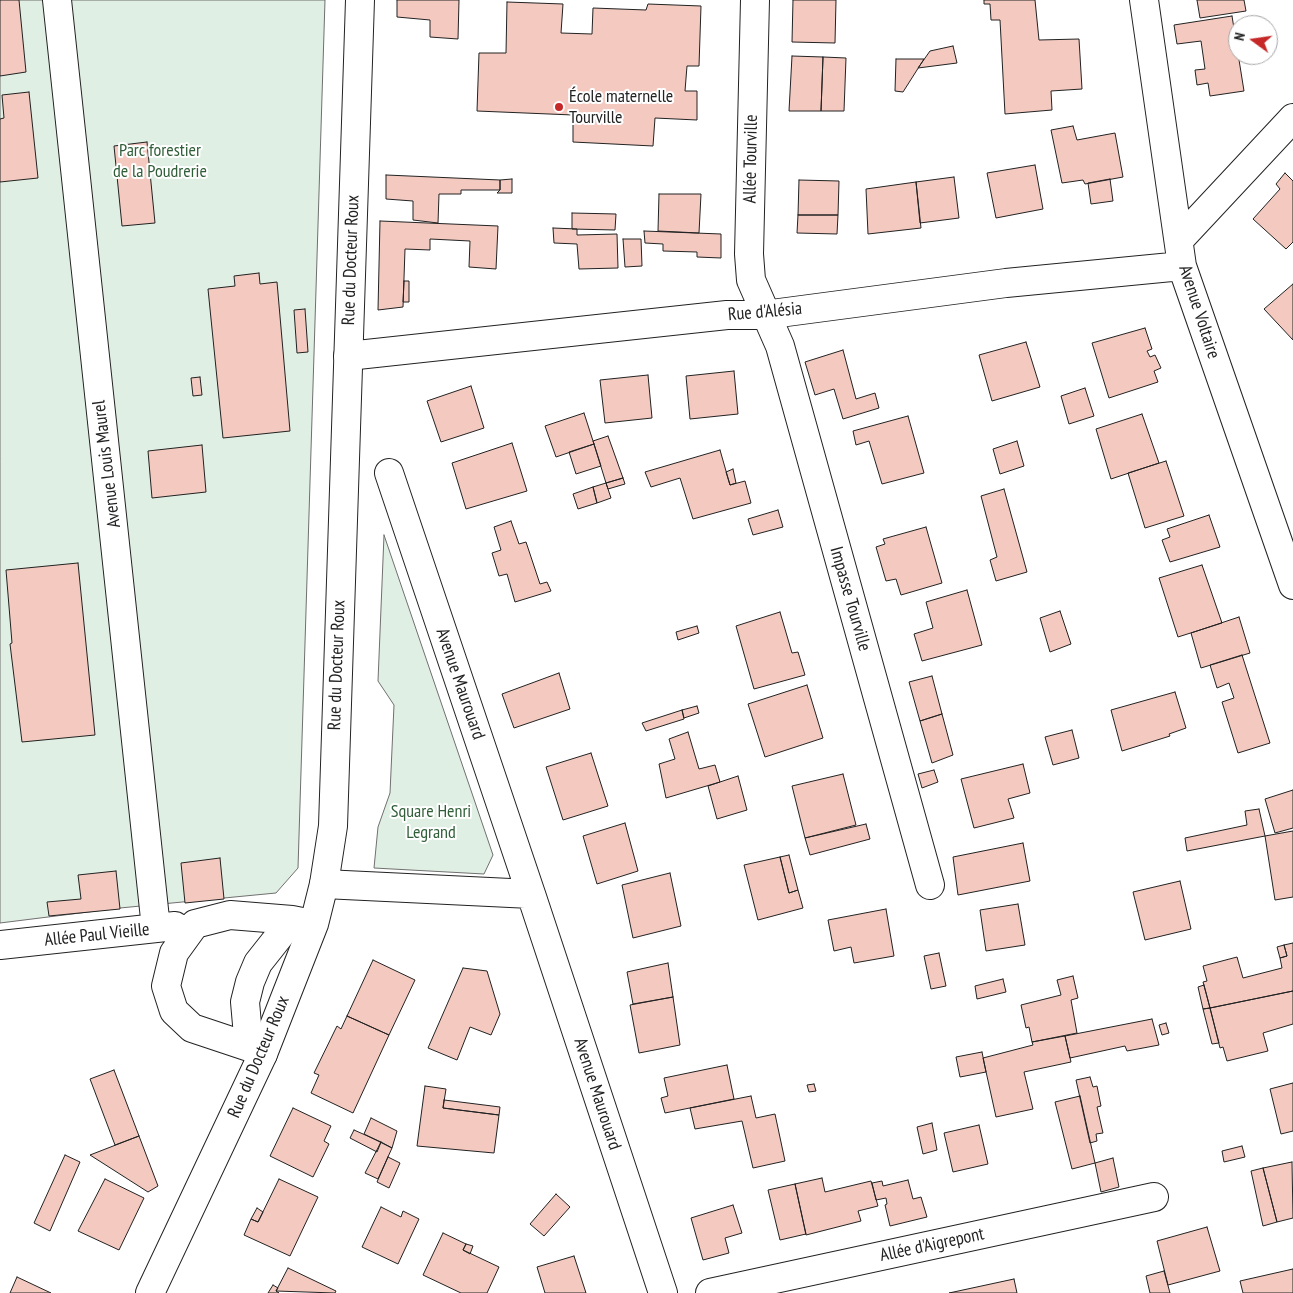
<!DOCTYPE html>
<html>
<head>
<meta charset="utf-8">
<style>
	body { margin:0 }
	#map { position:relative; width:1293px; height:1293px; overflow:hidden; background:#fff; font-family:"PT Sans Narrow",sans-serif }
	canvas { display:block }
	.north { position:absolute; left:1228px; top:15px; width:50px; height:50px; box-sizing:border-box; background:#fff; border:1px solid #a7a7a7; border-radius:50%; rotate:284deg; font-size:14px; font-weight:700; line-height:20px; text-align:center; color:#222 }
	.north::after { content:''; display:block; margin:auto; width:18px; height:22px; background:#c62828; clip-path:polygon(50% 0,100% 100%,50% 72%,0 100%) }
</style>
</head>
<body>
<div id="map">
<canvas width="1293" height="1293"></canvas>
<div class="north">N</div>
</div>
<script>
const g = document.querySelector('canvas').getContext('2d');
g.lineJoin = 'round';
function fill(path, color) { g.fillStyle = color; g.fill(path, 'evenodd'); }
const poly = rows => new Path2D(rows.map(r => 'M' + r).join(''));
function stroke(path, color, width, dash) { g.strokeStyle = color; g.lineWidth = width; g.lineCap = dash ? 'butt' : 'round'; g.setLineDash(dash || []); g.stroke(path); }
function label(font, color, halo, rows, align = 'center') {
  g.font = font + ' "PT Sans Narrow",sans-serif'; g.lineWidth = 4; g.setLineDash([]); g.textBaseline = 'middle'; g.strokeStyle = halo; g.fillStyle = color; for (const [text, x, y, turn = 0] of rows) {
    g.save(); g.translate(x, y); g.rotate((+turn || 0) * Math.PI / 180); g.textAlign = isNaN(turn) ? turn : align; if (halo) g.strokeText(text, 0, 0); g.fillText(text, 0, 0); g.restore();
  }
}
const green = poly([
	[0,0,325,0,298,868,276,893,120,908,0,923,0,0],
	[384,535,493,855,484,874,374,868,378,827,390,793,394,705,378,681,384,535]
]);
const building = poly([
	[0,0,19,0,26,72,0,76,0,0],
	[397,0,459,0,458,39,430,37,430,20,397,17,397,0],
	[793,0,836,0,835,43,792,42,793,0],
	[984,0,1035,0,1039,40,1079,39,1082,89,1051,91,1052,110,1005,114,1000,20,991,20,990,4,984,4,984,0],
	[1197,0,1244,0,1246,11,1200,18,1197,0],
	[507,2,563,4,561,33,592,34,593,8,646,10,648,4,701,6,699,66,687,66,685,91,697,91,697,120,655,118,653,146,573,142,573,115,477,111,479,53,506,53,507,2],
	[1232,16,1244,91,1210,96,1208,83,1197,85,1195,70,1205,69,1201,41,1177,44,1174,25,1232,16],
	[953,46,957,63,918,68,930,51,953,46],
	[792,56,823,57,821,111,789,111,792,56],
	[823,57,846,58,844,111,821,111,823,57],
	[896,59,924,59,903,92,895,91,896,59],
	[29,92,38,178,0,182,0,119,4,118,2,95,29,92],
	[1073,126,1077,140,1115,133,1123,177,1085,184,1083,180,1062,183,1051,130,1073,126],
	[147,142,155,223,122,226,114,146,147,142],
	[1035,165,1043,209,996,218,987,173,1035,165],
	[1285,173,1293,181,1293,242,1286,249,1253,219,1280,189,1276,184,1285,173],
	[386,175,500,180,500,190,461,190,461,194,439,194,438,223,413,220,413,201,386,199,386,175],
	[954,177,959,218,920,223,916,182,954,177],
	[512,179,512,193,497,193,500,190,500,180,512,179],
	[1110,179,1113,201,1091,204,1088,183,1110,179],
	[799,180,839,181,838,215,798,215,799,180],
	[916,182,921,228,868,234,866,189,916,182],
	[659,194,701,194,699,233,658,231,659,194],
	[572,213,616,214,615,230,572,229,572,213],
	[798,215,838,215,837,234,797,233,798,215],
	[380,221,498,226,496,269,469,267,470,241,430,239,430,250,405,249,403,307,378,310,380,221],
	[553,228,577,229,577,235,617,234,618,268,579,269,577,244,554,243,553,228],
	[644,231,721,234,721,258,697,257,697,252,663,251,663,244,645,243,644,231],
	[623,239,641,239,642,266,625,267,623,239],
	[259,273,260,284,277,282,290,431,223,438,208,289,235,286,234,276,259,273],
	[404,281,409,281,409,302,403,302,404,281],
	[1293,284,1293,340,1264,309,1293,284],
	[305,309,308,352,297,353,294,310,305,309],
	[1145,328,1152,349,1147,351,1150,357,1155,355,1161,368,1154,371,1158,382,1109,398,1092,343,1145,328],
	[1026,342,1040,387,992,401,979,355,1026,342],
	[843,350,856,399,875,393,879,408,843,419,834,389,815,395,805,362,843,350],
	[734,371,738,414,690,419,686,376,734,371],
	[648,375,652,418,605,423,600,380,648,375],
	[200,377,202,395,193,396,191,378,200,377],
	[471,386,484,428,441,442,427,401,471,386],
	[1085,388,1094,416,1069,424,1061,396,1085,388],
	[584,413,594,444,556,457,545,426,584,413],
	[1142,414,1159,463,1111,479,1096,429,1142,414],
	[908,416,924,473,882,484,869,441,856,445,853,431,908,416],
	[608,436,623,478,606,483,593,441,608,436],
	[1017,441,1024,466,1000,474,993,449,1017,441],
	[512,443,527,491,466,509,452,463,512,443],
	[594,444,601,466,576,474,569,452,594,444],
	[202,445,206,492,152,498,148,451,202,445],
	[720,450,730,485,745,481,751,503,693,519,680,478,651,487,645,472,720,450],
	[1166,461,1184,516,1145,528,1128,473,1166,461],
	[733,469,736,483,730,485,726,472,733,469],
	[623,478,625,484,608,489,606,483,623,478],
	[606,483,611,498,597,503,593,487,606,483],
	[593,487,597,503,578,509,573,494,593,487],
	[1004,489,1027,572,996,581,990,560,997,557,981,496,1004,489],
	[778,510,783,527,753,535,748,519,778,510],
	[1209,515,1220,547,1170,562,1162,540,1170,537,1167,529,1209,515],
	[511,521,519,544,526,542,540,584,547,582,551,591,515,602,507,574,499,576,492,553,501,550,494,527,511,521],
	[926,527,942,583,901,595,896,579,886,581,876,547,885,544,883,539,926,527],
	[78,563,95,735,22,742,10,644,12,643,6,570,78,563],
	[1202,565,1222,623,1178,637,1159,578,1202,565],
	[967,590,982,645,922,661,914,634,933,628,926,602,967,590],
	[1060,611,1071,644,1050,652,1040,618,1060,611],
	[780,612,792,653,798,652,805,675,754,689,736,626,780,612],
	[1239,617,1250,653,1201,668,1191,633,1239,617],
	[697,626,699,633,678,640,676,632,697,626],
	[1242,655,1270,743,1238,753,1222,702,1234,698,1229,683,1217,688,1210,665,1242,655],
	[559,673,570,709,514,728,502,694,559,673],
	[932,676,942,714,920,721,909,682,932,676],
	[807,685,823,738,765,757,748,704,807,685],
	[1175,692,1186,728,1169,734,1170,736,1122,751,1111,710,1175,692],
	[697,706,699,713,684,718,682,710,697,706],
	[682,710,684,719,646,731,642,723,682,710],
	[942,714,953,755,932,763,920,721,942,714],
	[1072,730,1079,758,1053,765,1045,737,1072,730],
	[688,732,699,769,715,765,720,782,666,798,659,764,675,759,669,739,688,732],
	[591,753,608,806,563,820,546,767,591,753],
	[1023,764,1030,793,1008,799,1014,818,974,828,961,779,1023,764],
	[934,770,938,782,922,788,918,774,934,770],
	[843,774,856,825,805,838,792,786,843,774],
	[738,776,747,810,717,819,708,786,738,776],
	[1293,790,1293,828,1275,833,1265,799,1293,790],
	[1259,809,1265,836,1187,851,1185,838,1247,825,1245,811,1259,809],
	[625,823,638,871,597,884,583,836,625,823],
	[866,824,870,839,810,855,805,838,866,824],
	[1293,831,1293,897,1275,900,1265,836,1293,831],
	[1023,843,1030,881,958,895,953,857,1023,843],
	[789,855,798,890,789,893,780,857,789,855],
	[780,857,789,893,798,890,803,908,758,920,744,865,780,857],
	[220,858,224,899,185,903,181,863,220,858],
	[116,871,120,909,49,916,47,902,81,899,78,875,116,871],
	[670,873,681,926,633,938,622,885,670,873],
	[1180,881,1191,929,1145,940,1133,892,1180,881],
	[1018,904,1025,945,986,951,980,910,1018,904],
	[886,909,894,956,854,963,851,947,834,951,828,920,886,909],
	[1293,943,1293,991,1210,1008,1203,982,1207,981,1203,966,1237,957,1243,978,1282,968,1280,958,1287,956,1284,945,1293,943],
	[1284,945,1287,956,1280,958,1277,947,1284,945],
	[939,953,946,986,931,989,924,956,939,953],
	[373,960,415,980,389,1035,347,1016,373,960],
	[668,963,673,997,633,1004,627,972,668,963],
	[463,968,487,971,500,1014,491,1035,470,1027,457,1060,428,1048,463,968],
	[1073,976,1078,998,1071,1000,1077,1033,1032,1042,1029,1027,1026,1028,1021,1005,1061,995,1057,980,1073,976],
	[1003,979,1006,992,977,999,975,986,1003,979],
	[1204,985,1210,1008,1203,1009,1198,987,1204,985],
	[1293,991,1293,1024,1263,1033,1268,1051,1227,1061,1223,1047,1220,1048,1210,1008,1293,991],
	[673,997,680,1045,639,1053,630,1005,673,997],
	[1210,1008,1219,1043,1212,1044,1203,1009,1210,1008],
	[347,1016,389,1035,353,1113,311,1093,319,1075,314,1073,337,1026,341,1029,347,1016],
	[1152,1019,1159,1045,1127,1051,1125,1046,1070,1058,1065,1036,1152,1019],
	[1166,1023,1169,1033,1162,1035,1159,1025,1166,1023],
	[1065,1036,1071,1062,1024,1072,1033,1109,996,1117,983,1058,1033,1045,1032,1042,1065,1036],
	[982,1052,986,1072,960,1077,956,1057,982,1052],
	[727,1065,734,1099,665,1113,661,1098,668,1096,664,1078,727,1065],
	[114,1070,139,1136,115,1145,90,1079,114,1070],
	[1090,1077,1093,1087,1097,1086,1101,1106,1097,1107,1103,1133,1096,1134,1097,1141,1090,1143,1076,1080,1090,1077],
	[1293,1083,1293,1131,1281,1134,1270,1089,1293,1083],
	[814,1084,816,1091,809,1092,807,1085,814,1084],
	[425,1086,446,1089,443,1108,499,1115,494,1153,417,1146,425,1086],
	[751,1096,756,1118,775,1114,785,1161,753,1168,742,1121,695,1129,690,1108,751,1096],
	[1080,1096,1095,1163,1072,1169,1055,1102,1080,1096],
	[444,1100,500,1107,499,1115,443,1108,444,1100],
	[293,1108,331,1126,324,1141,329,1144,313,1177,270,1156,293,1108],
	[371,1118,397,1131,392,1148,364,1134,371,1118],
	[932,1123,937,1150,923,1154,917,1127,932,1123],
	[979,1125,988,1164,953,1172,944,1133,979,1125],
	[354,1130,381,1142,377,1152,350,1138,354,1130],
	[139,1136,158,1186,148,1192,90,1155,139,1136],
	[381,1142,392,1148,378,1179,365,1173,381,1142],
	[1242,1146,1245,1157,1224,1162,1222,1151,1242,1146],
	[65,1155,80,1162,50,1231,34,1223,65,1155],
	[388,1157,400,1163,389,1188,377,1182,388,1157],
	[1113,1158,1119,1187,1101,1192,1095,1163,1113,1158],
	[1292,1162,1293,1218,1277,1222,1263,1168,1292,1162],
	[1263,1168,1277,1222,1263,1226,1251,1171,1263,1168],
	[822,1178,825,1192,871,1181,878,1206,858,1211,861,1221,806,1235,795,1184,822,1178],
	[105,1179,144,1198,119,1250,78,1231,105,1179],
	[279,1179,318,1197,290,1256,244,1235,251,1219,258,1222,279,1179],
	[908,1180,913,1199,921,1197,927,1217,890,1226,885,1205,887,1204,886,1198,876,1200,872,1183,882,1181,883,1186,908,1180],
	[795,1184,806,1234,780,1240,768,1190,795,1184],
	[556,1194,570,1207,544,1236,530,1224,556,1194],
	[733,1205,742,1233,725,1238,729,1253,703,1260,691,1218,733,1205],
	[381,1207,401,1217,403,1211,419,1219,398,1264,362,1247,381,1207],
	[257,1208,263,1212,258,1222,251,1219,257,1208],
	[1207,1227,1220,1271,1168,1285,1157,1241,1207,1227],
	[443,1233,466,1244,463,1250,499,1267,487,1293,461,1293,423,1275,443,1233],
	[466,1244,473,1246,470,1254,463,1250,466,1244],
	[574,1256,586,1293,545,1293,537,1267,574,1256],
	[288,1268,336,1291,335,1293,276,1291,288,1268],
	[1293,1269,1293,1293,1243,1293,1240,1281,1293,1269],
	[1164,1271,1170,1293,1150,1293,1146,1276,1164,1271],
	[17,1277,51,1293,10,1293,17,1277],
	[1014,1279,1017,1293,949,1293,1014,1279],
	[273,1285,278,1288,276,1291,279,1293,268,1293,273,1285]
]);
const minor = poly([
	[57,0,156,928],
	[755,0,749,254,751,280,780,346,930,885],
	[1144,0,1182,266,1293,585],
	[1180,239,1293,118],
	[348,356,727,315,764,315,1006,283,1182,266],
	[389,473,531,894],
	[324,884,531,894,663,1293],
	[0,945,175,926],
	[249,1047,192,1028,174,1011,166,986,174,953,195,924,230,915,292,920],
	[263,1054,249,1047,245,1002,250,982,258,963,292,920,307,923],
	[710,1293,1154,1197]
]);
const major = poly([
	[150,1293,263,1054,314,924,324,884,333,826,360,0]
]);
const markers = [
	[559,107,5,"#c62828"]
];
const poiNames = [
	["École maternelle",569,97],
	["Tourville",569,118]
];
const parkNames = [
	["Parc forestier",160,151],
	["de la Poudrerie",160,172],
	["Square Henri",431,812],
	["Legrand",431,833]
];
const streetNames = [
	["Allée Tourville",751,159,-89],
	["Rue du Docteur Roux",351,260,-88],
	["Rue d'Alésia",765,312,-5],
	["Avenue Voltaire",1199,312,72],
	["Avenue Louis Maurel",107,464,-97],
	["Impasse Tourville",850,599,74],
	["Rue du Docteur Roux",337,665,-88],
	["Avenue Maurouard",460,684,71],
	["Allée Paul Vieille",97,935,-6],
	["Rue du Docteur Roux",259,1057,-67],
	["Avenue Maurouard",597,1094,72],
	["Allée d'Aigrepont",932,1245,-12]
];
fill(green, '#e0efe3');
stroke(green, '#6f6f6f', 1);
fill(building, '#f3c9c0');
stroke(building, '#222', 1);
stroke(minor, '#222', 30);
stroke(major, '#222', 30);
stroke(minor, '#fff', 28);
stroke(major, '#fff', 28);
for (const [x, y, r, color] of markers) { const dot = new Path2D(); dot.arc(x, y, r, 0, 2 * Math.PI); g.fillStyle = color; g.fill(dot); stroke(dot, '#fff', 2); }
label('18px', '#222', '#fff', poiNames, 'left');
label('18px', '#2f5e38', '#fff', parkNames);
label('18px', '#222', '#fff', streetNames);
</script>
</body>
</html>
